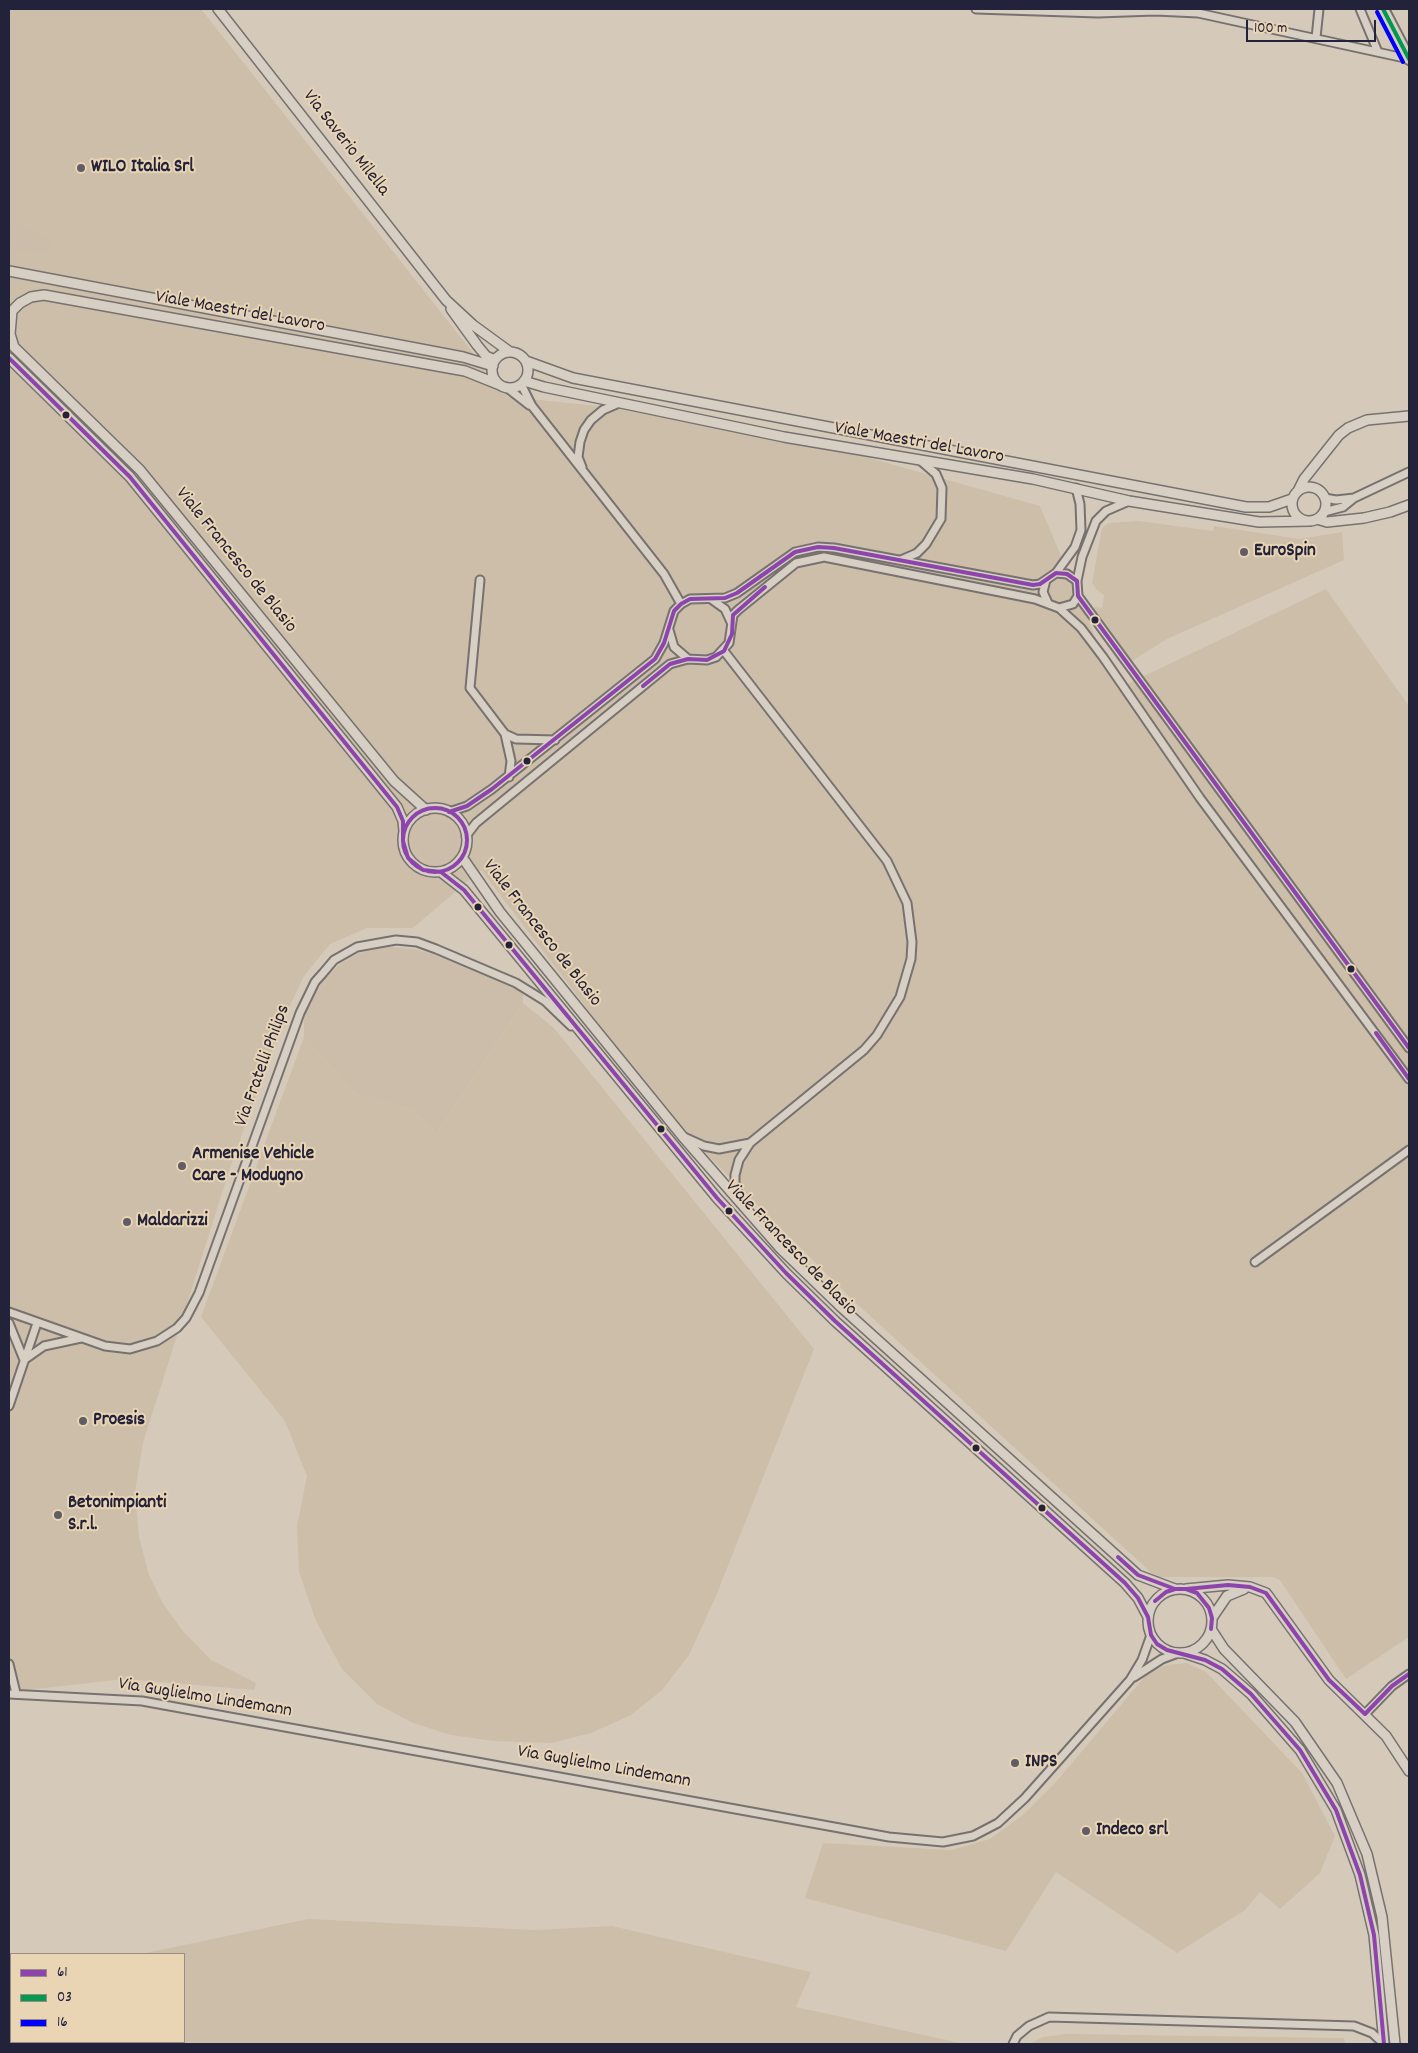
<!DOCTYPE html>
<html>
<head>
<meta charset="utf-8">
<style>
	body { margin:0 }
	#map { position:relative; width:1418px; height:2053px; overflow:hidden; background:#d5caba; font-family:Dekko,sans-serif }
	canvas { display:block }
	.frame { position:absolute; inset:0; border:10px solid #22223b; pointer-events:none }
	.legend { position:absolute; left:10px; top:1953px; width:175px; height:90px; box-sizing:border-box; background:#e9d4b3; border:1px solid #998d83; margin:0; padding:6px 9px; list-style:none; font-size:15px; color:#22223b }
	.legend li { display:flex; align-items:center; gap:10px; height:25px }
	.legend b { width:25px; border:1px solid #998d83 }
	.scale { position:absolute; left:1246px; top:20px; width:130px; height:22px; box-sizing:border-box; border:2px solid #22223b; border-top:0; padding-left:6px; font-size:15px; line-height:18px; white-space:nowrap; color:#22223b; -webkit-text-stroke:4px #e9d4b3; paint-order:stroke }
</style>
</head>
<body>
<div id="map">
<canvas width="1418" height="2053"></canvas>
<div class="frame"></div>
<ul class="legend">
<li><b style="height:6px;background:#8e44ad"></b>61</li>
<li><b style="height:6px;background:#03994f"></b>03</li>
<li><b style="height:6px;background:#00f"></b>16</li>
</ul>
<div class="scale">100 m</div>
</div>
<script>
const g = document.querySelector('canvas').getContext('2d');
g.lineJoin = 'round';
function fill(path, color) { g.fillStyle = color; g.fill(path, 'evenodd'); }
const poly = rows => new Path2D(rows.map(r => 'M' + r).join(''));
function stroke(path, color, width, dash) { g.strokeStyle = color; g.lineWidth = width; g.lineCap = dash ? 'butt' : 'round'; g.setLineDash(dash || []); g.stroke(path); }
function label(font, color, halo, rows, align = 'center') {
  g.font = font + ' Dekko,sans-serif'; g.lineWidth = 4; g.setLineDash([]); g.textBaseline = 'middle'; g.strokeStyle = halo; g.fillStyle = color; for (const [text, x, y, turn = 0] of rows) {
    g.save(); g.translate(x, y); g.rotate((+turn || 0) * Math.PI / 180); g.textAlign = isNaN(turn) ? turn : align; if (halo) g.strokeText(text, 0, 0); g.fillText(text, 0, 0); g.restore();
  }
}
const built = poly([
	[9,9,201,9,508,397,610,407,866,457,1040,506,1117,689,1326,589,1409,706,1409,1637,1346,1679,1280,1580,1272,1577,1156,1577,855,1302,673,1121,481,870,413,928,367,928,330,944,304,976,283,1020,230,1168,143,1443,135,1492,139,1537,149,1575,162,1602,182,1630,211,1660,256,1683,254,1690,125,1679,9,1692],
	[1139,521,1213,531,1214,526,1299,539,1342,532,1344,560,1167,639,1130,662,1093,611,1095,607,1102,608,1104,595,1097,590,1092,583,1102,528,1109,523],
	[523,1003,554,1028,814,1349,716,1596,689,1655,662,1690,631,1715,591,1733,551,1743,494,1741,451,1735,413,1723,377,1704,342,1669,316,1621,299,1572,297,1526,307,1476,285,1421,201,1317,304,1037,356,1094,412,1109,437,1133],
	[1187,1663,1206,1672,1302,1773,1335,1836,1320,1873,1280,1909,1260,1892,1245,1910,1177,1953,1056,1872,1006,1951,805,1898,823,1843,951,1850,990,1839,1024,1814,1056,1782,1147,1674,1166,1665],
	[308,1919,535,1930,612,1926,811,1972,796,2007,965,2044,98,2044,98,2042,184,2042,184,1954,141,1954],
	[1066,2034,1344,2038,1345,2044,1030,2044,1043,2037]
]);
const green = poly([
	[16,221,52,243,44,255,9,247,9,230],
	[432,819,447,822,454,828,458,836,458,845,454,854,447,860,438,863,429,862,421,857,414,842,418,827],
	[389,947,416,949,435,955,518,989,523,994,523,1003,437,1133,412,1109,356,1094,304,1037,304,1014,315,992,327,976,340,964,359,953]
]);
const minor = poly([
	[976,9,1098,13,1155,11,1198,13,1409,59],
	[1360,9,1378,52],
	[1316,38,1319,9],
	[521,384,532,406,664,574,681,604],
	[506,387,529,405],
	[582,467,578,457,580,442,584,430,591,420,603,410,619,403],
	[1325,498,1336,500,1354,498],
	[1324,512,1343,507,1354,498,1409,472],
	[901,560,917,553,926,544,941,519,942,488,936,474,921,461],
	[1056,573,1075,547,1081,530,1080,504,1076,488],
	[480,580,470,688,505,734,511,761,509,777],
	[1046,580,1043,592,1048,603],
	[1077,581,1082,557,1096,521,1106,511,1129,501],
	[1078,596,1409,1048],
	[711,599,725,609,731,622],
	[669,630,674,647,688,659,707,660,716,657,729,643,733,615,738,610,796,563,824,557,1035,599,1059,608,1081,628,1103,657,1200,798,1409,1079],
	[724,651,887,861,907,903,912,942,911,959,900,997,877,1035,864,1050,750,1143,739,1160,735,1175,735,1185,741,1200],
	[505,734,516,739,555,740],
	[449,812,467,806,492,789,655,659,664,643,674,611,681,604,690,599,725,598,737,593,795,552,818,547,834,548,1033,585,1040,584,1056,573,1067,574,1077,581,1078,596,1073,604,1059,608],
	[466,836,476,823,670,664,688,659],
	[684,1137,704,1146,719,1149,750,1143],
	[1255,1262,1409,1150],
	[9,1312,105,1346,130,1349,157,1341,177,1328,186,1318,199,1293,300,1013,315,982,323,973,334,960,357,947,396,940,417,942,436,949,516,983,545,1001,571,1026],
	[9,1323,24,1360,44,1346,81,1338],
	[9,1406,37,1323],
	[9,1664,16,1693],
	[1134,1677,1162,1659,1178,1653],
	[9,1694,142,1701,889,1837,943,1842,973,1836,998,1823,1025,1798,1130,1680,1142,1660,1151,1635],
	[1365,1714,1392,1686,1409,1674],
	[1013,2044,1017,2036,1029,2026,1049,2017,1354,2026,1372,2033,1384,2044]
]);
const tertiary = poly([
	[218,9,446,300,473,325,510,352],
	[9,271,463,357,493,366],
	[451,309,477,345,486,356,495,360],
	[9,342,140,470,394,781,426,810],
	[14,347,10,334,12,311,20,303,31,297,44,295,465,371,500,385],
	'492 370a18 18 0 1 1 36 0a18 18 0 1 1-36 0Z',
	[9,358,130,477,397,807,403,821,404,831],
	[526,361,573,378,1246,507,1269,507,1292,499],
	[524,381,544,387,784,437,1033,479,1129,501,1259,522,1311,521],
	'1292 504a17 17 0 1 1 34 0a17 17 0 1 1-34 0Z',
	[1298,491,1304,479,1339,435,1348,428,1367,420,1409,416],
	[1317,519,1327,522,1364,518,1390,512,1409,505],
	'403 840a32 32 0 1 1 64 0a32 32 0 1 1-64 0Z',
	[462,857,500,912,683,1137,781,1249,841,1307,1138,1575,1175,1589],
	[441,872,464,890,717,1198,786,1273,835,1321,1125,1583,1138,1598,1148,1617],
	'1148 1621a32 32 0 1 1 64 0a32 32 0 1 1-64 0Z',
	[1186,1589,1228,1585,1250,1587,1266,1593,1329,1680,1386,1736,1409,1771],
	[1212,1618,1227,1596,1244,1589],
	[1211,1629,1224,1649,1295,1722,1337,1783,1367,1854,1382,1917,1395,2044],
	[1184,1653,1205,1660,1222,1669,1251,1694,1300,1750,1336,1810,1360,1875,1374,1935,1384,2044]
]);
const secondary = poly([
	[1383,9,1409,59]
]);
const bus1 = poly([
	[9,358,130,477,397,807,403,821,403,841,408,858,423,870,441,872],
	[643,686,670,664,688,659,707,660,724,651,732,634,733,615,765,587],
	'403 840a32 32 0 1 1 64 0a32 32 0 1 1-64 0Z',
	[449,812,467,806,492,789,655,659,664,643,674,611,681,604,690,599,725,598,737,593,795,552,818,547,834,548,1033,585,1040,584,1056,573,1067,574,1077,581,1078,596,1409,1048],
	[441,872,464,890,717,1198,786,1273,835,1321,1125,1583,1138,1598,1148,1617,1151,1635,1157,1644,1167,1650,1205,1660,1222,1669,1251,1694,1300,1750,1336,1810,1360,1875,1374,1935,1384,2044],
	[1376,1033,1409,1079],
	[1118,1557,1138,1575,1175,1589],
	[1186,1589,1228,1585,1250,1587,1266,1593,1329,1680,1365,1714],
	[1155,1601,1166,1592,1175,1589,1186,1589,1197,1593,1209,1608,1212,1618,1211,1629],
	[1365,1714,1392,1686,1409,1674]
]);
const bus2 = poly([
	[1383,9,1409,59]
]);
const bus3 = poly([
	[1377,12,1403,62]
]);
const markers = [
	[81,168,5,"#615d67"],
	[66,415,4.5,"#22223b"],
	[1244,552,5,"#615d67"],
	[1095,620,4.5,"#22223b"],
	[527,761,4.5,"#22223b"],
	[478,907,4.5,"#22223b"],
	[509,945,4.5,"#22223b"],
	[1351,969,4.5,"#22223b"],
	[661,1129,4.5,"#22223b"],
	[182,1166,5,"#615d67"],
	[729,1211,4.5,"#22223b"],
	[127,1222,5,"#615d67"],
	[83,1421,5,"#615d67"],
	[976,1448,4.5,"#22223b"],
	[1042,1508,4.5,"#22223b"],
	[58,1515,5,"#615d67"],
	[1015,1763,5,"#615d67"],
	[1086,1831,5,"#615d67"]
];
const streetNames = [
	["Via Saverio Milella",345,144,52],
	["Viale Maestri del Lavoro",240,313,10],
	["Viale Maestri del Lavoro",919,444,10],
	["Viale Francesco de Blasio",235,561,51],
	["Viale Francesco de Blasio",541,934,52],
	["Via Fratelli Philips",264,1066,-70],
	["Viale Francesco de Blasio",790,1249,46],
	["Via Guglielmo Lindemann",205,1699,9],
	["Via Guglielmo Lindemann",604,1768,10]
];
const poiNames = [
	["WILO Italia Srl",91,168],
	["EuroSpin",1254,552],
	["Armenise Vehicle",192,1155],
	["Care - Modugno",192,1177],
	["Maldarizzi",137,1222],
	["Proesis",93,1421],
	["Betonimpianti",68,1504],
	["S.r.l.",68,1526],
	["INPS",1025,1763],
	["Indeco srl",1096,1831]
];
fill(built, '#ccbea9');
fill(green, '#ccbdaa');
stroke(minor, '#777270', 11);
stroke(tertiary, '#777270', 12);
stroke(secondary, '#777270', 14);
stroke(minor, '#d7cfc3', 7);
stroke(tertiary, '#d7cfc3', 9);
stroke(secondary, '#d7cfc3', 10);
stroke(bus1, '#8e44ad', 4);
stroke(bus2, '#03994f', 4);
stroke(bus3, '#00f', 4);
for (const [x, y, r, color] of markers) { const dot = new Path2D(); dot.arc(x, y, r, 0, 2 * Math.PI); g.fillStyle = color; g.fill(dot); stroke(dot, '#e9d4b3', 2); }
label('19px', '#22223b', '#e9d4b3', streetNames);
label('bold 19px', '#22223b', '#e9d4b3', poiNames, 'left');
</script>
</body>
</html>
